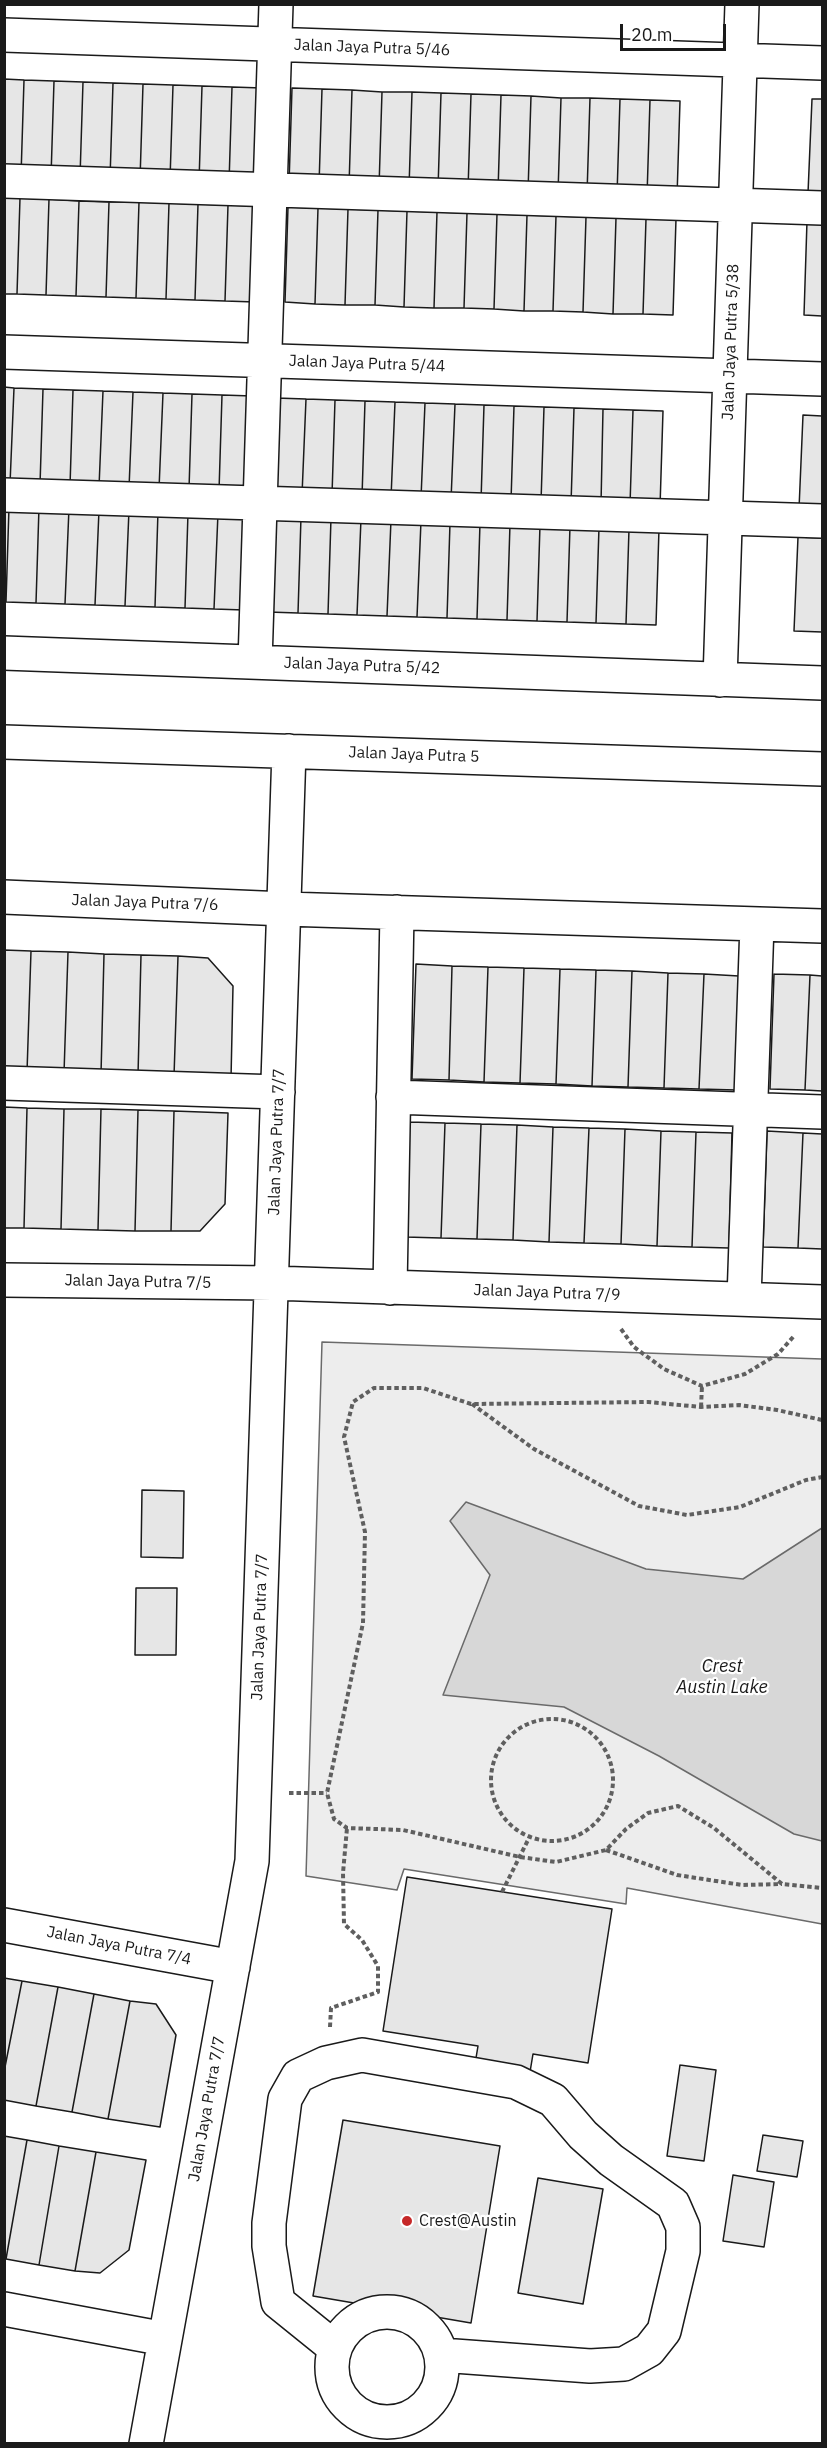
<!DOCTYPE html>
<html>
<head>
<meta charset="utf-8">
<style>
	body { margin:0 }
	#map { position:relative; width:827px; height:2448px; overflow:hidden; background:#fff; font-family:"IBM Plex Sans",sans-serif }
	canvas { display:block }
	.frame { position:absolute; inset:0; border:6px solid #1a1a1a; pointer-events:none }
	.scale { position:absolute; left:620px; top:24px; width:106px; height:27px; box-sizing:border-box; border:3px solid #1a1a1a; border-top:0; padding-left:8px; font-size:18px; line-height:21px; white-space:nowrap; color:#1a1a1a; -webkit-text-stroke:4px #fff; paint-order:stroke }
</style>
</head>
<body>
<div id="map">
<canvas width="827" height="2448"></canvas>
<div class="frame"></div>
<div class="scale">20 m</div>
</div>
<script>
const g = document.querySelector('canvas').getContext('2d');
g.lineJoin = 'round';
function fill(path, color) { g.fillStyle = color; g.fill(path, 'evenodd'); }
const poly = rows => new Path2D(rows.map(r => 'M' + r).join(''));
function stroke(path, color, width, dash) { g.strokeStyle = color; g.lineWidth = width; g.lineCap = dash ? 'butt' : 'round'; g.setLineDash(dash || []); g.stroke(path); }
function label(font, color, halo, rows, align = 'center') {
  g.font = font + ' "IBM Plex Sans",sans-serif'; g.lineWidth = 4.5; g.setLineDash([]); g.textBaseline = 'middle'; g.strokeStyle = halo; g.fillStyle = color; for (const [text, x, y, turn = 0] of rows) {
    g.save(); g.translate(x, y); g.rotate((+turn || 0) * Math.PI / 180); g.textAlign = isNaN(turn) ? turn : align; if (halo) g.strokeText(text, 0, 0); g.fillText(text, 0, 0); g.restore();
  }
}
const built = poly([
	[322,1342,822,1359,822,1924,627,1888,626,1904,404,1869,397,1890,306,1876,322,1342]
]);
const water = poly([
	[466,1502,646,1569,743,1579,822,1528,822,1841,794,1834,659,1756,564,1707,443,1695,490,1575,450,1521,466,1502]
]);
const building = poly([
	[4,79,24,80,21,176,4,175,4,79],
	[24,80,54,81,51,177,21,176,24,80],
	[54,81,83,82,80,177,51,177,54,81],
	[83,82,113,83,110,179,80,177,83,82],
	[113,83,143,84,140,180,110,179,113,83],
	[143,84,173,85,170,180,140,180,143,84],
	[173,85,202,86,199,182,170,180,173,85],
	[202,86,232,87,229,183,199,182,202,86],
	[232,87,262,88,259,183,229,183,232,87],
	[292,88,322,89,319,185,289,184,292,88],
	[322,89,352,90,349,186,319,185,322,89],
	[352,90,382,92,379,187,349,186,352,90],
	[382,92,412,92,409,188,379,187,382,92],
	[412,92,441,93,438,189,409,188,412,92],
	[441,93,471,94,468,190,438,189,441,93],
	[471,94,501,95,498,191,468,190,471,94],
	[501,95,531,96,528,192,498,191,501,95],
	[531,96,561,98,558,193,528,192,531,96],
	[561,98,590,98,587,194,558,193,561,98],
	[590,98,620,99,617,195,587,194,590,98],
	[620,99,650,100,647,196,617,195,620,99],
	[812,99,822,99,822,193,808,193,812,99],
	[650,100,680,101,677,197,647,196,650,100],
	[4,198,20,198,17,294,4,294,4,198],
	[20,198,49,199,46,295,17,294,20,198],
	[49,199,79,201,76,296,46,295,49,199],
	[79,201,109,202,106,297,76,296,79,201],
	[109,202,139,202,136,298,106,297,109,202],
	[139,202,169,203,166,299,136,298,139,202],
	[169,203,198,204,195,300,166,299,169,203],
	[198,204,228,205,225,301,195,300,198,204],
	[228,205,258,206,255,302,225,301,228,205],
	[288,207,318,208,315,304,285,302,288,207],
	[318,208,348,209,345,305,315,304,318,208],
	[348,209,378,210,375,305,345,305,348,209],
	[378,210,407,211,404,307,375,305,378,210],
	[407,211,437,212,434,308,404,307,407,211],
	[437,212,467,213,464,308,434,308,437,212],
	[467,213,497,214,494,309,464,308,467,213],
	[497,214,527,215,524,311,494,309,497,214],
	[527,215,556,216,553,311,524,311,527,215],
	[556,216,586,217,583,312,553,311,556,216],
	[586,217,616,218,613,314,583,312,586,217],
	[616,218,646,219,643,314,613,314,616,218],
	[646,219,676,219,673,315,643,314,646,219],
	[807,221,822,221,822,316,804,315,807,221],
	[4,387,14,388,10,484,4,483,4,387],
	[14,388,43,389,40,485,10,484,14,388],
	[43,389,73,390,70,486,40,485,43,389],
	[73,390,103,391,99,487,70,486,73,390],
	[103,391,133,392,129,488,99,487,103,391],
	[133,392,163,393,159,489,129,488,133,392],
	[163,393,192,394,189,489,159,489,163,393],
	[192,394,222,395,219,491,189,489,192,394],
	[222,395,252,396,248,492,219,491,222,395],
	[276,398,306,399,302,495,272,494,276,398],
	[306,399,335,400,332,495,302,495,306,399],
	[335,400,365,401,362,497,332,495,335,400],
	[365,401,395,402,391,498,362,497,365,401],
	[395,402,425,403,421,498,391,498,395,402],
	[425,403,455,404,451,500,421,498,425,403],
	[455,404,484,405,481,501,451,500,455,404],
	[484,405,514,406,511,501,481,501,484,405],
	[514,406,544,407,541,502,511,501,514,406],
	[544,407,574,408,571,504,541,502,544,407],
	[574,408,603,409,601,504,571,504,574,408],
	[603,409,633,410,630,505,601,504,603,409],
	[633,410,663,411,660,507,630,505,633,410],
	[803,415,822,416,822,510,799,509,803,415],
	[4,506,9,507,6,602,4,602,4,506],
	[9,507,39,507,36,603,6,602,9,507],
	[39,507,69,508,65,604,36,603,39,507],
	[69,508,99,510,95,605,65,604,69,508],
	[99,510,129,510,125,606,95,605,99,510],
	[129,510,158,511,155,607,125,606,129,510],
	[158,511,188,513,185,608,155,607,158,511],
	[188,513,218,513,214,609,185,608,188,513],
	[218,513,248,514,244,610,214,609,218,513],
	[272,517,301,517,298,613,268,612,272,517],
	[301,517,331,518,328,614,298,613,301,517],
	[331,518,361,519,357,615,328,614,331,518],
	[361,519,391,520,387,616,357,615,361,519],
	[391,520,421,521,417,617,387,616,391,520],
	[421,521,450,523,447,618,417,617,421,521],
	[450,523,480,523,477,619,447,618,450,523],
	[480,523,510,524,507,620,477,619,480,523],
	[510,524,540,525,537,621,507,620,510,524],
	[540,525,570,526,567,622,537,621,540,525],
	[570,526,599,527,596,623,567,622,570,526],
	[599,527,629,529,626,624,596,623,599,527],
	[629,529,659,529,656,625,626,624,629,529],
	[798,537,822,538,822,632,794,631,798,537],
	[4,950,31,951,27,1072,4,1071,4,950],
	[31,951,68,952,64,1073,27,1072,31,951],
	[68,952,104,954,101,1074,64,1073,68,952],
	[104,954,141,955,138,1075,101,1074,104,954],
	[141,955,178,956,174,1076,138,1075,141,955],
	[178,956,208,958,233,986,231,1079,174,1076,178,956],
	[416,964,452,966,449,1080,412,1079,416,964],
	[452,966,488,967,484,1082,449,1080,452,966],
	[488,967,524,968,520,1083,484,1082,488,967],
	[524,968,560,969,556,1084,520,1083,524,968],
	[560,969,596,970,592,1086,556,1084,560,969],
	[596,970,632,971,628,1087,592,1086,596,970],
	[632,971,668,973,664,1088,628,1087,632,971],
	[668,973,704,974,699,1089,664,1088,668,973],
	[704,974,739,976,736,1090,699,1089,704,974],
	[774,974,810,975,805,1090,770,1089,774,974],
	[810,975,822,976,822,1091,805,1090,810,975],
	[4,1107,27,1108,24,1228,4,1228,4,1107],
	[27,1108,64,1109,61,1229,24,1228,27,1108],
	[64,1109,101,1109,98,1230,61,1229,64,1109],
	[101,1109,138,1110,135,1231,98,1230,101,1109],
	[138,1110,174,1111,171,1231,135,1231,138,1110],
	[174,1111,228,1113,225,1204,200,1231,171,1231,174,1111],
	[409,1122,445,1123,441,1238,405,1237,409,1122],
	[445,1123,481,1124,477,1239,441,1238,445,1123],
	[481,1124,517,1125,513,1240,477,1239,481,1124],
	[517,1125,553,1127,549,1242,513,1240,517,1125],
	[553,1127,589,1128,584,1243,549,1242,553,1127],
	[589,1128,625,1129,621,1244,584,1243,589,1128],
	[625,1129,661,1131,657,1246,621,1244,625,1129],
	[661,1131,696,1132,692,1247,657,1246,661,1131],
	[767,1131,803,1133,798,1248,763,1247,767,1131],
	[696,1132,732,1133,729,1248,692,1247,696,1132],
	[803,1133,822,1134,822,1249,798,1248,803,1133],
	[142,1490,184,1491,183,1558,141,1557,142,1490],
	[136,1588,177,1588,176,1655,135,1655,136,1588],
	[407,1877,612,1909,588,2063,533,2054,530,2072,475,2064,478,2046,383,2031,407,1877],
	[4,1978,22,1981,4,2072,4,1978],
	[22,1981,58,1987,36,2106,4,2100,4,2072,22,1981],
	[58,1987,94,1994,72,2112,36,2106,58,1987],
	[94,1994,130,2001,108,2119,72,2112,94,1994],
	[130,2001,156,2004,176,2035,160,2127,108,2119,130,2001],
	[680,2065,716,2070,704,2161,667,2156,680,2065],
	[343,2120,500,2146,471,2323,313,2296,343,2120],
	[763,2135,803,2141,797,2177,757,2171,763,2135],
	[4,2136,27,2140,6,2259,4,2258,4,2136],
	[27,2140,59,2146,39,2265,6,2259,27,2140],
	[59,2146,96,2152,75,2271,39,2265,59,2146],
	[96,2152,146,2160,129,2250,100,2273,75,2271,96,2152],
	[733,2175,774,2182,764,2247,723,2241,733,2175],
	[538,2178,603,2189,583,2304,518,2293,538,2178]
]);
const path = poly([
	[621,1329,634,1347,664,1369,702,1386,745,1374,778,1354,794,1336],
	[472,1404,534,1449,639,1506,687,1515,740,1507,806,1480,822,1477],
	[701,1407,702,1386],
	[822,1420,777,1410,739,1405,701,1407,648,1402,471,1404,423,1388,374,1388,353,1402,344,1437,365,1532,363,1623,327,1793,334,1819,347,1828,403,1830,520,1857,556,1862,606,1850,626,1829,648,1813,678,1806,714,1828,782,1884,822,1888],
	'491 1780a61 61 0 1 1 122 0a61 61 0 1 1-122 0Z',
	[289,1793,327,1793],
	[606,1850,677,1875,742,1885,782,1884],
	[502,1892,530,1836],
	[330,2027,331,2008,378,1992,378,1966,362,1940,344,1924,343,1873,347,1828]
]);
const minor = poly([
	[4,35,822,63],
	[4,181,822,208],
	[4,352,822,379],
	[4,495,822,521],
	[4,653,822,683],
	[255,662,276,4],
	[720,680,742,4],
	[4,742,822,769],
	[4,897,285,909,822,926],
	[4,1083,278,1092],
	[393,1097,822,1112],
	[4,1280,272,1283,822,1302],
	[390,1288,397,912],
	[744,1299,757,924],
	[4,1925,233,1967],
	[4,2309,165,2339],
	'332 2367a55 55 0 1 1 110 0a55 55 0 1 1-110 0Z',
	[335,2348,278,2302,269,2246,269,2223,285,2099,298,2076,326,2063,362,2055,516,2082,553,2100,583,2135,611,2160,673,2204,683,2227,683,2251,664,2331,649,2350,624,2364,590,2366,441,2355],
	[146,2444,252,1861,289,751]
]);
const markers = [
	[407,2221,6,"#c62828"]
];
const streetNames = [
	["Jalan Jaya Putra 5/46",372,48,2],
	["Jalan Jaya Putra 5/38",731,342,-88],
	["Jalan Jaya Putra 5/44",367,364,2],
	["Jalan Jaya Putra 5/42",362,666,2],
	["Jalan Jaya Putra 5",414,755,2],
	["Jalan Jaya Putra 7/6",145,903,2],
	["Jalan Jaya Putra 7/7",277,1142,-88],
	["Jalan Jaya Putra 7/5",138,1282,1],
	["Jalan Jaya Putra 7/9",547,1293,2],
	["Jalan Jaya Putra 7/7",260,1627,-88],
	["Jalan Jaya Putra 7/4",119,1946,11],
	["Jalan Jaya Putra 7/7",207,2109,-80]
];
const poiNames = [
	["Crest@Austin",419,2221]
];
const waterNames = [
	["Crest",722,1667],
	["Austin Lake",722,1688]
];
fill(built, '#ededed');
stroke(built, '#6a6a6a', 1.5);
fill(water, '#d7d7d7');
stroke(water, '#6a6a6a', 1.5);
fill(building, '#e6e6e6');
stroke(building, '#1a1a1a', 1.5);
stroke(minor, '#1a1a1a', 36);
stroke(path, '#5f5f5f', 4, [4.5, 3]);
stroke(minor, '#fff', 33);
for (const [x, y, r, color] of markers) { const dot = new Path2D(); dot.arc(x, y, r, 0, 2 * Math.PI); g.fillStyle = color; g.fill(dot); stroke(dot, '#fff', 2); }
label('16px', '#1a1a1a', '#fff', streetNames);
label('16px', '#1a1a1a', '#fff', poiNames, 'left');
label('italic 18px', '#1a1a1a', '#fff', waterNames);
</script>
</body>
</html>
